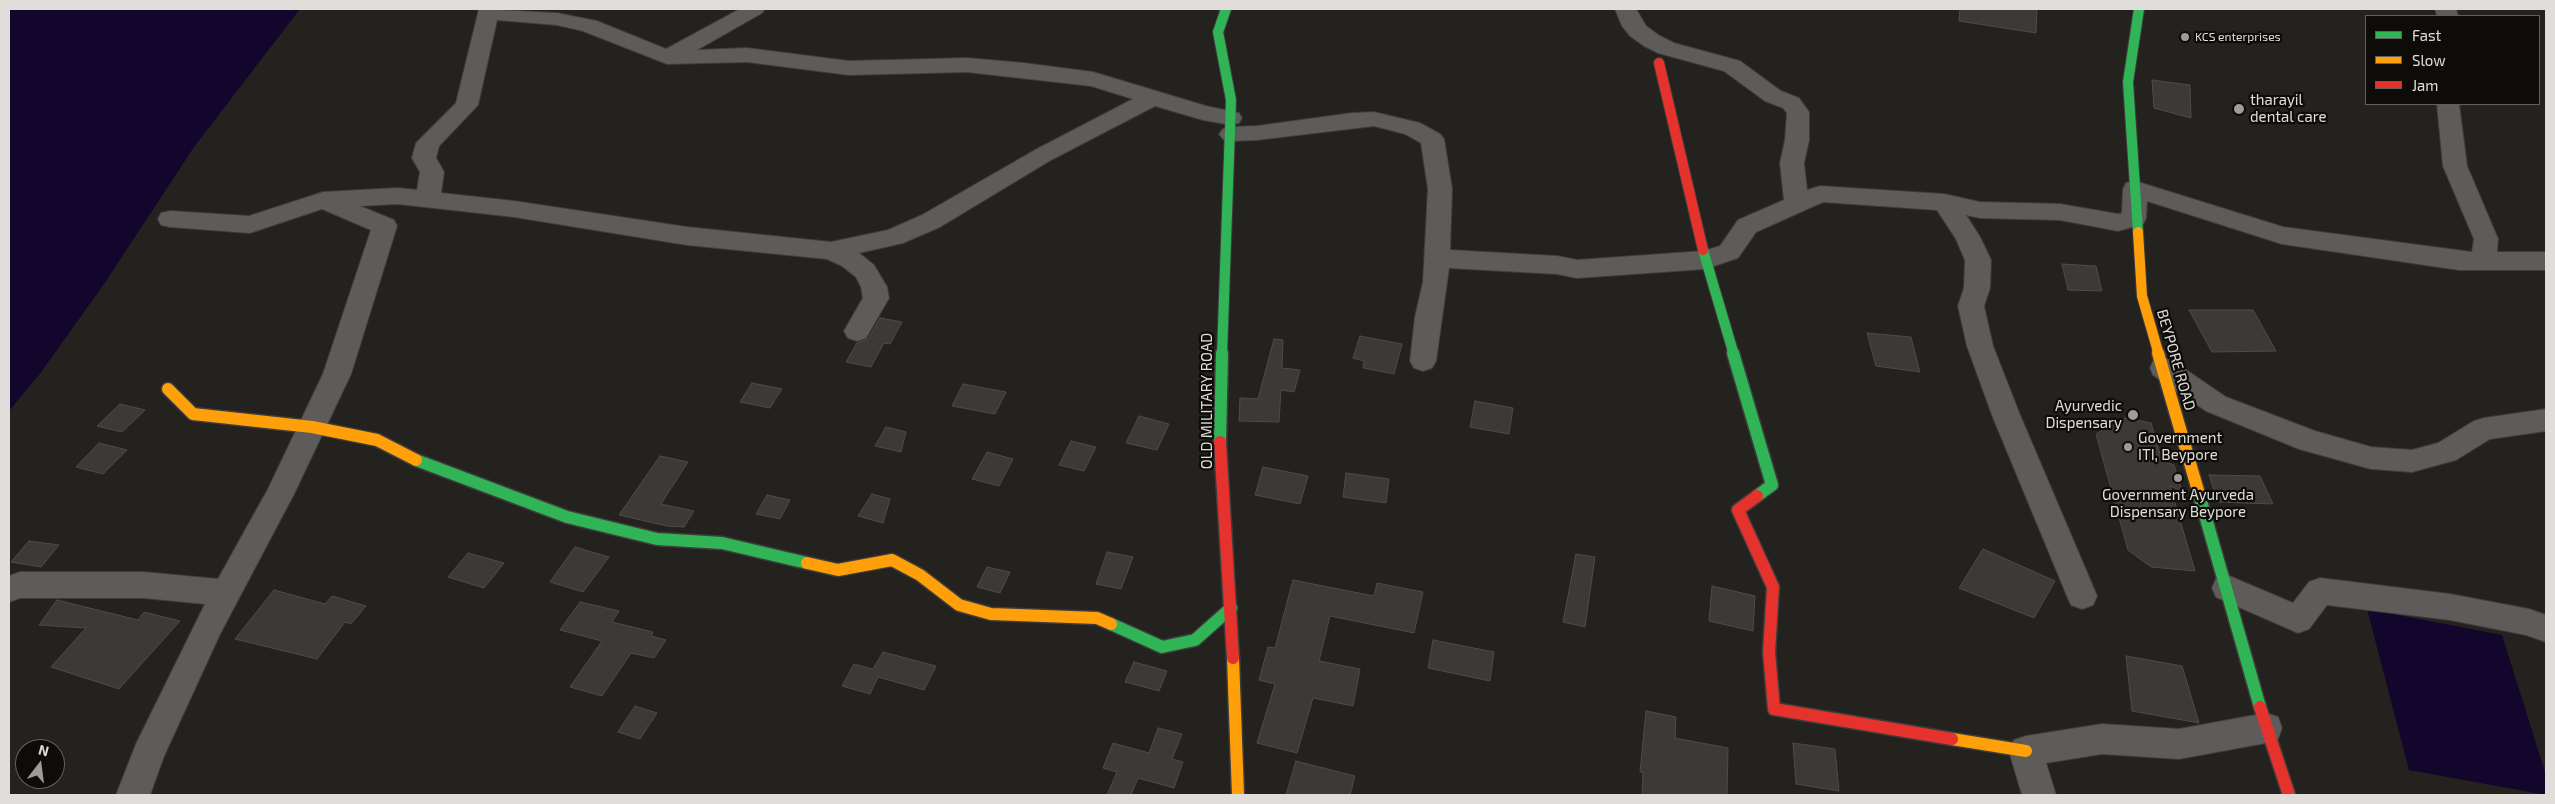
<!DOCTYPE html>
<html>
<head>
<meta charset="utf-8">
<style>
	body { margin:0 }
	#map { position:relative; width:2555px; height:804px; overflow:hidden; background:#24221f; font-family:"Exo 2",sans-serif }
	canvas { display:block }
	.frame { position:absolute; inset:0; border:10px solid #e0ddda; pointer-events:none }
	.legend { position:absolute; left:2365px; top:15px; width:175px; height:90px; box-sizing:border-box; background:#0e0c09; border:1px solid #62605d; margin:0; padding:6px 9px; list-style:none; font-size:15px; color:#e0ddda }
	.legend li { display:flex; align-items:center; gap:10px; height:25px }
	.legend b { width:25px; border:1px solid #62605d }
	.north { position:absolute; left:15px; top:739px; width:50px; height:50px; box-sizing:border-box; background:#0e0c09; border:1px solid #62605d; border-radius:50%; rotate:15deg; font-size:14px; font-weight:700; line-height:20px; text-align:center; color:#e0ddda }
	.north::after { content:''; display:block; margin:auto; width:18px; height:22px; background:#9e9c99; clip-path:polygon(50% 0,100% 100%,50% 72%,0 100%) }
</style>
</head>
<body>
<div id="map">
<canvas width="2555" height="804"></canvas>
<div class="frame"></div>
<ul class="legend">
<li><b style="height:6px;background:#30b455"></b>Fast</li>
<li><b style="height:6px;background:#ff9f0a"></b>Slow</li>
<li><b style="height:6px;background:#e5322d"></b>Jam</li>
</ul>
<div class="north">N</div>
</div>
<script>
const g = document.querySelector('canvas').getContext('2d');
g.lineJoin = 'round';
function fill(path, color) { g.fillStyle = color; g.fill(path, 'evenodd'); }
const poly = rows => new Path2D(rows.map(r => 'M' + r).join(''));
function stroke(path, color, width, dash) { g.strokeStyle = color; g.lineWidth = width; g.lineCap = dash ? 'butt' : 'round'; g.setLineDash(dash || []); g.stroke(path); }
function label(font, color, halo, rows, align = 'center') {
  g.font = font + ' "Exo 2",sans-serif'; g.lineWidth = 4.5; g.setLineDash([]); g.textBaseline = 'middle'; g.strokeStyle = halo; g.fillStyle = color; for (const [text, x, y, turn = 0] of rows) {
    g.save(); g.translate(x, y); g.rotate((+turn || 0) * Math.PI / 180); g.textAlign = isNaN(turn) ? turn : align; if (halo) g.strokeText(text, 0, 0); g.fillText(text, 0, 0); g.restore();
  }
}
const water = poly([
	[9,9,300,9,194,147,104,284,39,375,9,411],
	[2367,609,2502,635,2546,775,2546,795,2409,770]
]);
const building = poly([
	[1960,9,2037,9,2036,33,1959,21,1960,9],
	[2152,80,2190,85,2191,118,2154,108,2152,80],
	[2062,264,2096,266,2102,291,2068,290,2062,264],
	[2189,310,2253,310,2276,351,2212,352,2189,310],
	[880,318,902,322,890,344,884,343,871,367,846,362,857,343,868,339,880,318],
	[1867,333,1911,337,1920,372,1876,366,1867,333],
	[1360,336,1402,344,1394,374,1363,368,1364,361,1353,358,1360,336],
	[1274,339,1283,340,1282,368,1300,370,1294,392,1281,390,1279,422,1239,421,1240,398,1258,399,1274,339],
	[752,383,782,389,770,408,740,402,752,383],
	[963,384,1006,392,995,414,952,406,963,384],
	[1475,401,1513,408,1509,434,1470,427,1475,401],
	[120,404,145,410,122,432,97,426,120,404],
	[1139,416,1169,424,1157,450,1126,443,1139,416],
	[2125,418,2151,423,2162,461,2174,465,2182,491,2170,486,2195,571,2151,567,2128,550,2096,434,2125,418],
	[886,427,906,432,901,452,875,446,886,427],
	[1071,441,1096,447,1084,471,1059,465,1071,441],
	[99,443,127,450,103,474,76,467,99,443],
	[987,452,1013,459,999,486,972,479,987,452],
	[660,456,688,462,661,504,694,511,684,527,667,526,619,515,660,456],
	[1263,467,1308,476,1300,504,1255,495,1263,467],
	[1346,473,1389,479,1386,503,1343,497,1346,473],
	[2209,475,2260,476,2273,504,2218,502,2209,475],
	[872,494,890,499,883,523,858,516,872,494],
	[767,495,790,500,780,519,756,514,767,495],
	[29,541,59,545,41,567,11,562,29,541],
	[575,547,609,557,583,592,550,582,575,547],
	[1983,549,2055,581,2034,618,1959,588,1983,549],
	[1107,552,1133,557,1121,589,1096,584,1107,552],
	[468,553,504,563,484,588,448,577,468,553],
	[1576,554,1595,557,1585,627,1563,622,1576,554],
	[987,567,1010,572,1000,593,977,587,987,567],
	[1293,580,1374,596,1377,583,1423,592,1414,633,1330,616,1319,661,1360,669,1353,706,1313,698,1297,753,1257,743,1275,684,1259,680,1268,647,1275,648,1293,580],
	[1712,586,1755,596,1753,631,1709,621,1712,586],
	[274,590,325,604,332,596,366,606,351,624,345,622,317,659,235,639,274,590],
	[57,600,138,620,144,612,180,621,119,689,51,667,86,628,39,625,57,600],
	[580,602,619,611,612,622,653,632,651,636,666,640,654,658,631,653,602,696,570,687,602,641,560,630,580,602],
	[1433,640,1494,652,1490,681,1428,668,1433,640],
	[883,652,936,666,924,690,878,677,870,694,842,686,854,664,873,669,883,652],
	[2126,656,2182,666,2199,723,2132,711,2126,656],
	[1134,662,1167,671,1159,691,1125,682,1134,662],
	[635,706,657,713,640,739,618,732,635,706],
	[1646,711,1676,717,1675,738,1728,748,1727,795,1642,795,1643,772,1640,772,1646,711],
	[1158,728,1182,734,1172,759,1183,762,1174,788,1138,778,1131,795,1107,795,1117,772,1103,768,1113,743,1149,753,1158,728],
	[1793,743,1835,749,1839,791,1796,784,1793,743],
	[1296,761,1355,776,1350,795,1286,795,1296,761]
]);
const street = poly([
	[479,9,557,13,597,21,666,49,740,9,765,9,762,13,697,50,747,48,849,61,967,58,1024,63,1093,72,1206,106,1239,113,1242,118,1239,123,1231,125,1203,120,1155,106,1051,160,940,227,903,243,859,253,874,265,887,287,889,298,866,338,857,341,848,338,844,331,863,298,861,287,856,277,842,266,827,259,687,245,514,217,398,204,360,206,394,220,397,226,351,374,294,494,220,634,164,756,150,795,116,795,136,744,205,604,144,598,20,598,9,602,9,576,20,572,144,572,218,579,268,489,323,374,371,230,322,209,250,233,170,227,161,225,158,219,161,213,170,211,249,216,323,192,398,188,417,190,420,172,412,158,416,143,456,103,479,9],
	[497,20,557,25,583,31,667,64,747,62,849,75,967,72,1091,86,1133,99,1035,150,922,215,888,230,831,242,687,227,514,201,441,193,444,172,436,158,439,146,478,105,497,20],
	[1615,9,1636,9,1646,26,1660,36,1674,43,1740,61,1781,91,1799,98,1809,112,1809,140,1804,163,1807,190,1820,186,1944,194,1980,202,2060,204,2118,214,2122,213,2123,189,2126,183,2135,181,2283,227,2472,252,2474,239,2443,166,2437,104,2459,104,2467,166,2498,239,2497,252,2546,252,2546,270,2459,270,2282,244,2147,201,2146,218,2143,224,2118,231,2060,220,1980,218,1966,215,1980,237,1991,260,1990,288,1984,306,1993,346,2020,415,2097,596,2093,605,2082,609,2071,605,2067,596,1992,415,1967,346,1958,306,1964,288,1965,260,1956,239,1937,210,1823,202,1756,232,1738,258,1705,269,1577,278,1557,274,1449,268,1436,361,1432,368,1423,371,1414,368,1410,361,1415,317,1423,282,1428,189,1421,143,1405,134,1374,126,1257,140,1231,141,1223,139,1219,134,1223,129,1231,127,1257,126,1352,113,1374,112,1420,123,1440,134,1444,139,1452,189,1450,250,1557,256,1577,260,1704,251,1720,246,1738,220,1784,200,1780,163,1785,140,1787,113,1783,108,1765,101,1724,71,1658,53,1644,46,1630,36,1622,26,1615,9],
	[2435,9,2456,9,2458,16,2437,16,2435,9],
	[2163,358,2173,361,2226,397,2315,431,2371,447,2412,450,2438,443,2474,421,2484,418,2546,409,2546,431,2490,439,2456,460,2412,472,2371,469,2299,449,2206,411,2153,375,2150,368,2153,361,2163,358],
	[2227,575,2293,603,2309,582,2320,578,2450,594,2529,609,2546,615,2546,642,2526,635,2450,620,2327,605,2309,629,2298,633,2216,597,2212,588,2216,579,2227,575],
	[2266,713,2278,717,2282,728,2278,739,2266,743,2179,759,2102,754,2046,763,2056,795,2022,795,2009,751,2014,740,2026,736,2102,724,2179,729,2266,713]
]);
const fastFar1 = poly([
	[2138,232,2128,82,2139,9],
	[1703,250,1734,355],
	[1222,355,1231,100,1218,32,1226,9]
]);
const fast = poly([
	[1733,353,1772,485,1757,496],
	[1220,442,1222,353],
	[416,460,567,517,657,539,722,543,807,563],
	[2199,494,2260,707],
	[1111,624,1162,647,1195,640,1231,608]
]);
const slowFar1 = poly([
	[2138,232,2142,296,2159,355]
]);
const slow = poly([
	[2158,353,2199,494],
	[168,389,193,414,312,427,377,440,416,460],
	[807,563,838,570,892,560,920,575,959,605,991,614,1097,618,1111,624],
	[1233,658,1238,795],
	[1952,739,2026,751]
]);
const jamFar1 = poly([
	[1659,63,1703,250]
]);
const jam = poly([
	[1220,442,1233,658],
	[1757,496,1738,510,1773,587,1769,652,1774,709,1952,739],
	[2260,707,2289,795]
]);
const markers = [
	[2185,37,5,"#9e9c99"],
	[2239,109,6,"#9e9c99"],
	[2133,415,6,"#9e9c99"],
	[2128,447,5,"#9e9c99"],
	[2178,478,5,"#9e9c99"]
];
const farPoinames = [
	["KCS enterprises",2195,37]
];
const poiNames = [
	["tharayil",2250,100],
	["dental care",2250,117],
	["Ayurvedic",2122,406,"right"],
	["Dispensary",2122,423,"right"],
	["Government",2138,438],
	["ITI, Beypore",2138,455],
	["Government Ayurveda",2178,495,"center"],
	["Dispensary Beypore",2178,512,"center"]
];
const streetNames = [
	["BEYPORE ROAD",2176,360,74],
	["OLD MILITARY ROAD",1207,401,-90]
];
fill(water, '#13062d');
fill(building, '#3c3a38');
stroke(building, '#4d4c49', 1);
stroke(street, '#3f3d3b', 2);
stroke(fastFar1, '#3f3d3b', 12);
stroke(fast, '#3f3d3b', 15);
stroke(slowFar1, '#3f3d3b', 12);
stroke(slow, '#3f3d3b', 15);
stroke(jamFar1, '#3f3d3b', 12);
stroke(jam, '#3f3d3b', 15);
fill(street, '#5e5c5a');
stroke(fastFar1, '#30b455', 10);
stroke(fast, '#30b455', 12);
stroke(slowFar1, '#ff9f0a', 10);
stroke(slow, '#ff9f0a', 12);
stroke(jamFar1, '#e5322d', 10);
stroke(jam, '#e5322d', 12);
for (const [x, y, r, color] of markers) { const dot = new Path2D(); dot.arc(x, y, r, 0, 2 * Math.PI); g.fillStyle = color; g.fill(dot); stroke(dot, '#0e0c09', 2); }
label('12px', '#e0ddda', '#0e0c09', farPoinames, 'left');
label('15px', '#e0ddda', '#0e0c09', poiNames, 'left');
label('15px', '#e0ddda', '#0e0c09', streetNames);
</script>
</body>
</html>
